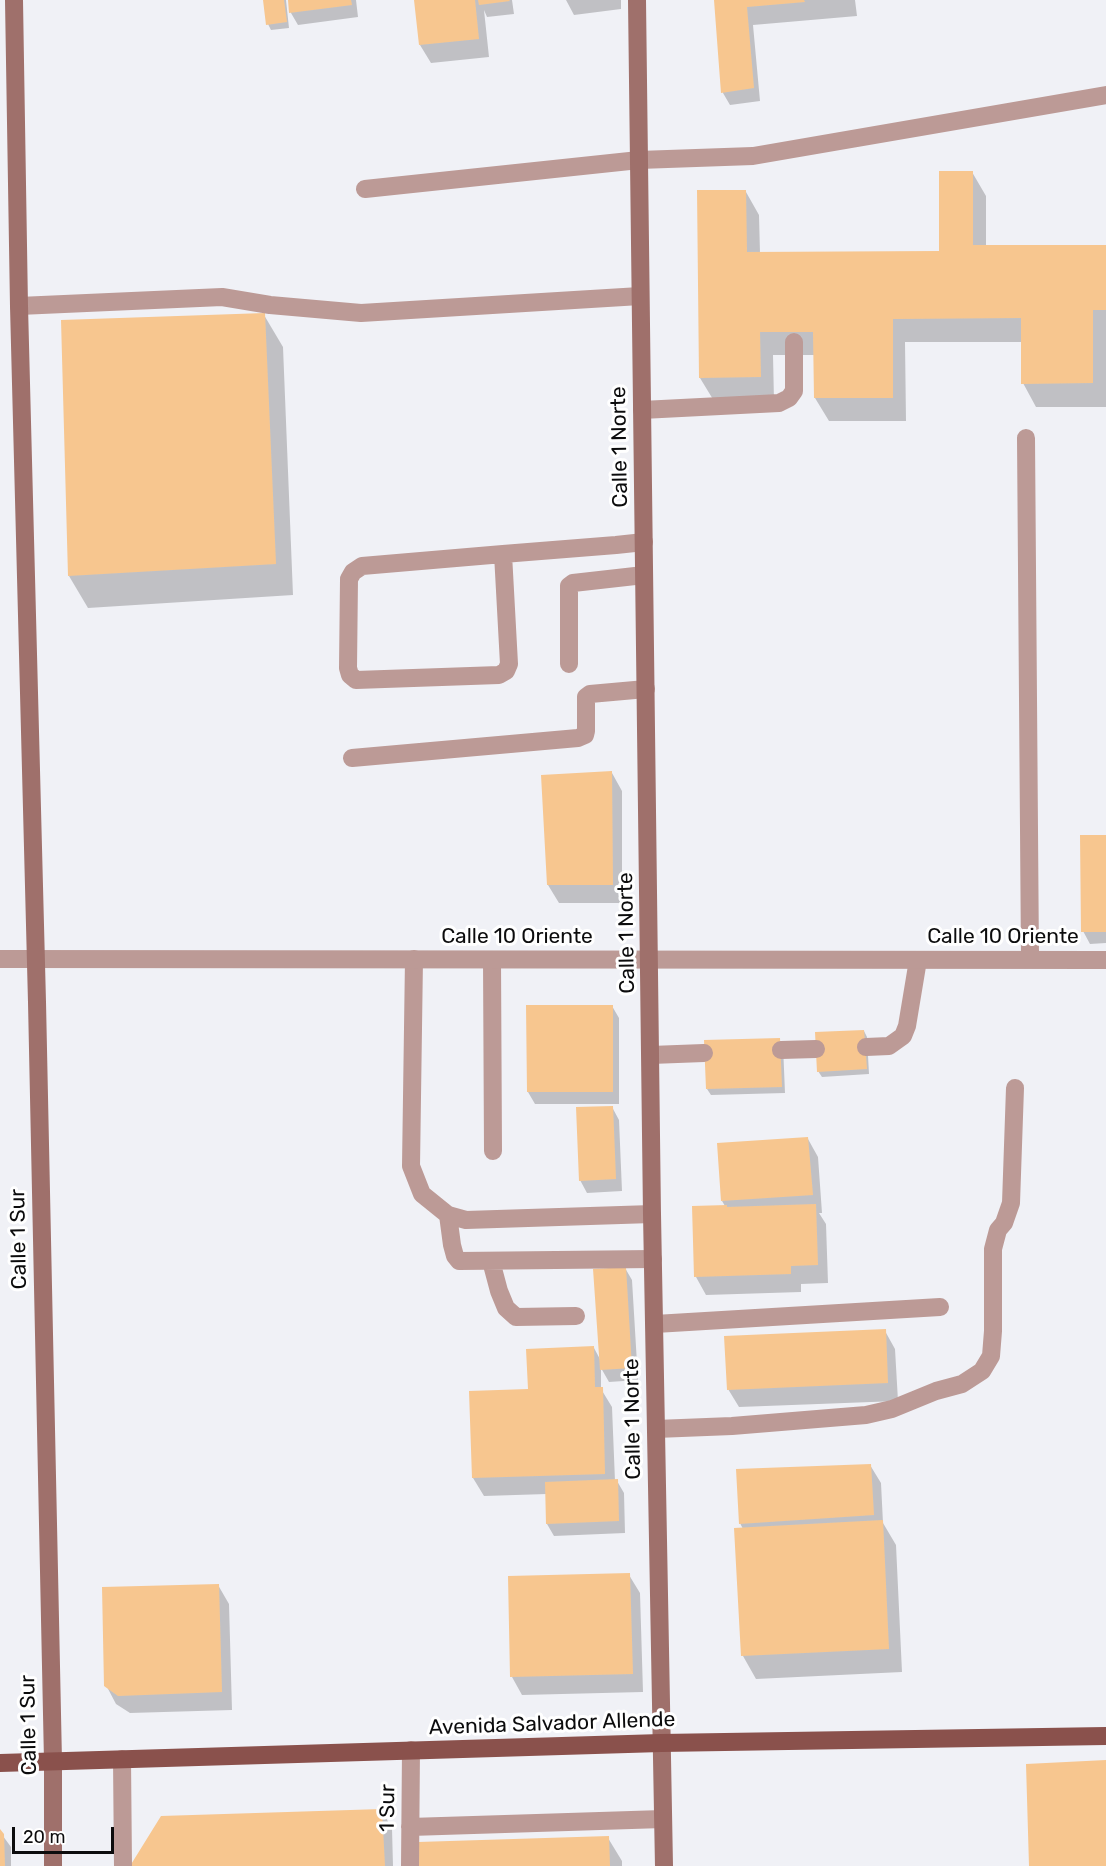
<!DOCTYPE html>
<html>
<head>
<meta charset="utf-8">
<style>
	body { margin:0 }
	#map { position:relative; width:1106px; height:1866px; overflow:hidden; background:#f0f1f6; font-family:Rubik,sans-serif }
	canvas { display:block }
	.scale { position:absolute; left:12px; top:1827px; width:102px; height:27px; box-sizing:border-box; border:3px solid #0c0c0d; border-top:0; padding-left:8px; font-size:18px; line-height:21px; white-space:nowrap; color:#0c0c0d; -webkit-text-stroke:4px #fff; paint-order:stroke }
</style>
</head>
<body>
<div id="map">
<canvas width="1106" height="1866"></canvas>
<div class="scale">20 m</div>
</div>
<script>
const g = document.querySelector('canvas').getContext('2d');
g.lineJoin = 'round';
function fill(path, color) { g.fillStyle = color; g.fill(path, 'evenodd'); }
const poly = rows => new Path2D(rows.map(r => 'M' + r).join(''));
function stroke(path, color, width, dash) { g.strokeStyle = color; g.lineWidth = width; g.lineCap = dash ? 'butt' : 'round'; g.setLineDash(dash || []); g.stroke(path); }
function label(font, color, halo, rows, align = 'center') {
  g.font = font + ' Rubik,sans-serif'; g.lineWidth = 6; g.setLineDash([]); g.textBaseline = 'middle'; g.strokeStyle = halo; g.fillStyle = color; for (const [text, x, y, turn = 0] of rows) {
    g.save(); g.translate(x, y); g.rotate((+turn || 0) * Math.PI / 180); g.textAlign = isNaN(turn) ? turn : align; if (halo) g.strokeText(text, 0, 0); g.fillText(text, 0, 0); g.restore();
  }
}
const shadow = poly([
	[265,0,286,0,289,28,271,30,268,24],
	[289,0,356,0,358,17,298,25,291,13],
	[415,0,512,0,514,14,487,17,484,10,489,57,431,63,420,45],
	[566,0,621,0,621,9,574,15],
	[715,0,855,0,857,16,753,25,760,101,730,105,723,93],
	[972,172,986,196,986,247,1106,246,1106,407,1036,407,1023,383,1022,342,905,342,906,421,829,421,815,398,815,355,773,355,774,401,714,401,700,378,746,192,759,215,760,253,941,252],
	[264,315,283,347,293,595,88,608,69,576],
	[612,773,622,791,622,903,559,903,548,885],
	[1106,837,1106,943,1090,944,1083,931],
	[612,1006,619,1018,619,1104,535,1104,528,1092],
	[864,1031,867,1037,869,1074,822,1077,818,1071],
	[779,1040,783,1045,785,1093,711,1095,707,1089],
	[612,1107,619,1120,622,1191,587,1193,580,1180],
	[808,1139,818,1157,822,1213,819,1213,826,1224,828,1283,801,1284,801,1292,706,1295,696,1277,694,1207,725,1206,722,1201],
	[625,1268,632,1280,638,1380,609,1382,601,1368,601,1389,612,1407,615,1481,617,1481,624,1493,625,1533,554,1536,547,1524,547,1494,484,1496,473,1478,470,1393,530,1391,594,1348,601,1361],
	[885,1331,895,1349,898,1401,739,1407,728,1389],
	[870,1465,881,1483,883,1523,896,1545,902,1672,756,1679,743,1656,743,1529,740,1523],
	[629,1575,640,1593,643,1692,522,1695,512,1677],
	[218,1585,229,1604,232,1710,130,1713,116,1704,106,1685],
	[381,1810,392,1828,393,1866,132,1866],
	[0,1832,11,1847,11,1866,0,1866],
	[608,1838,622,1861,622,1866,421,1866]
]);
const building = poly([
	[263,0,284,0,287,22,266,25],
	[288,0,351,0,352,5,289,13],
	[414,0,475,0,479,39,419,45],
	[478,0,509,0,510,1,479,5],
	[714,0,804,0,805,2,747,7,754,88,721,93],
	[939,171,973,171,973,245,1106,245,1106,310,1093,310,1093,383,1021,384,1021,318,893,319,893,398,814,398,813,332,760,332,761,377,699,378,697,190,746,190,747,252,939,251],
	[265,313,276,564,68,576,61,320],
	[612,771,613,885,547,885,541,775],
	[1080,835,1106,835,1106,932,1081,932],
	[526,1005,613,1005,613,1092,527,1092],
	[864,1030,867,1069,817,1072,815,1032],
	[780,1038,782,1087,706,1089,704,1040],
	[613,1106,616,1179,579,1181,576,1107],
	[808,1137,813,1195,721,1201,717,1143],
	[816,1204,818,1265,791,1266,791,1274,694,1277,692,1206,727,1205,727,1207],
	[626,1267,632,1368,600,1370,593,1269],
	[886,1329,888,1383,727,1390,724,1336],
	[594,1346,595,1387,603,1387,605,1474,472,1478,469,1391,528,1389,526,1349],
	[871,1464,874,1515,739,1524,736,1469],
	[618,1479,619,1521,546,1524,545,1482],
	[883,1520,889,1649,741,1656,734,1528],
	[630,1573,633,1674,510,1677,508,1576],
	[219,1584,222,1692,118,1696,104,1686,102,1587],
	[1106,1760,1106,1866,1029,1866,1026,1764],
	[382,1809,385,1866,130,1866,161,1816],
	[0,1829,4,1834,5,1866,0,1866],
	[609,1836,610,1866,419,1866,418,1842]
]);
const lane = poly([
	[365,189,639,160,753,156,1106,95],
	[19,306,222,297,270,305,361,313,640,296],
	[642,410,779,403,789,398,794,391,794,342],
	[503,554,509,664,506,671,499,675,356,680,350,675,348,668,349,579,353,572,362,566,503,554,616,545,644,542],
	[569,664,569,586,573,583,644,575],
	[352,758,578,738,585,735,586,731,586,697,590,694,646,689],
	[414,959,411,1166,422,1194,448,1215,466,1220,652,1214],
	[492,960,493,1151],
	[866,1047,889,1046,903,1036,907,1026,918,960],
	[781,1050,816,1049],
	[651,1055,704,1053],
	[448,1215,452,1245,455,1256,459,1261,653,1259],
	[491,1261,499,1291,506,1308,516,1317,576,1316],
	[655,1324,940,1307],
	[656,1429,732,1426,866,1415,892,1409,936,1391,962,1384,982,1371,991,1356,993,1331,993,1249,998,1230,1004,1223,1011,1203,1015,1088],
	[122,1759,123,1866],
	[410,1827,663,1819],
	[410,1866,411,1750]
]);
const street = poly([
	[1026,438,1030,960],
	[0,959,1106,960]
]);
const secondary = poly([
	[14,0,19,306,37,1002,53,1761,53,1866],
	[637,0,652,1214,664,1866]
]);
const primary = poly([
	[0,1763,661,1743,1106,1736]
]);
const streetNames = [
	["Calle 1 Norte",620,447,-91],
	["Calle 1 Norte",627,933,-91],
	["Calle 10 Oriente",517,937],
	["Calle 10 Oriente",1003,937],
	["Calle 1 Sur",19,1239,-91],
	["Calle 1 Norte",633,1419,-91],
	["Avenida Salvador Allende",552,1724,-2],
	["Calle 1 Sur",29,1725,-91],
	["1 Sur",388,1808,-89]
];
fill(shadow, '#0003');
fill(building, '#f7c68f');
stroke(lane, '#bc9a96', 18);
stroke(street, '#bc9a96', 18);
stroke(secondary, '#9f706b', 18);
stroke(primary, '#8a514c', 18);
label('21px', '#0c0c0d', '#fff', streetNames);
</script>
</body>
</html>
